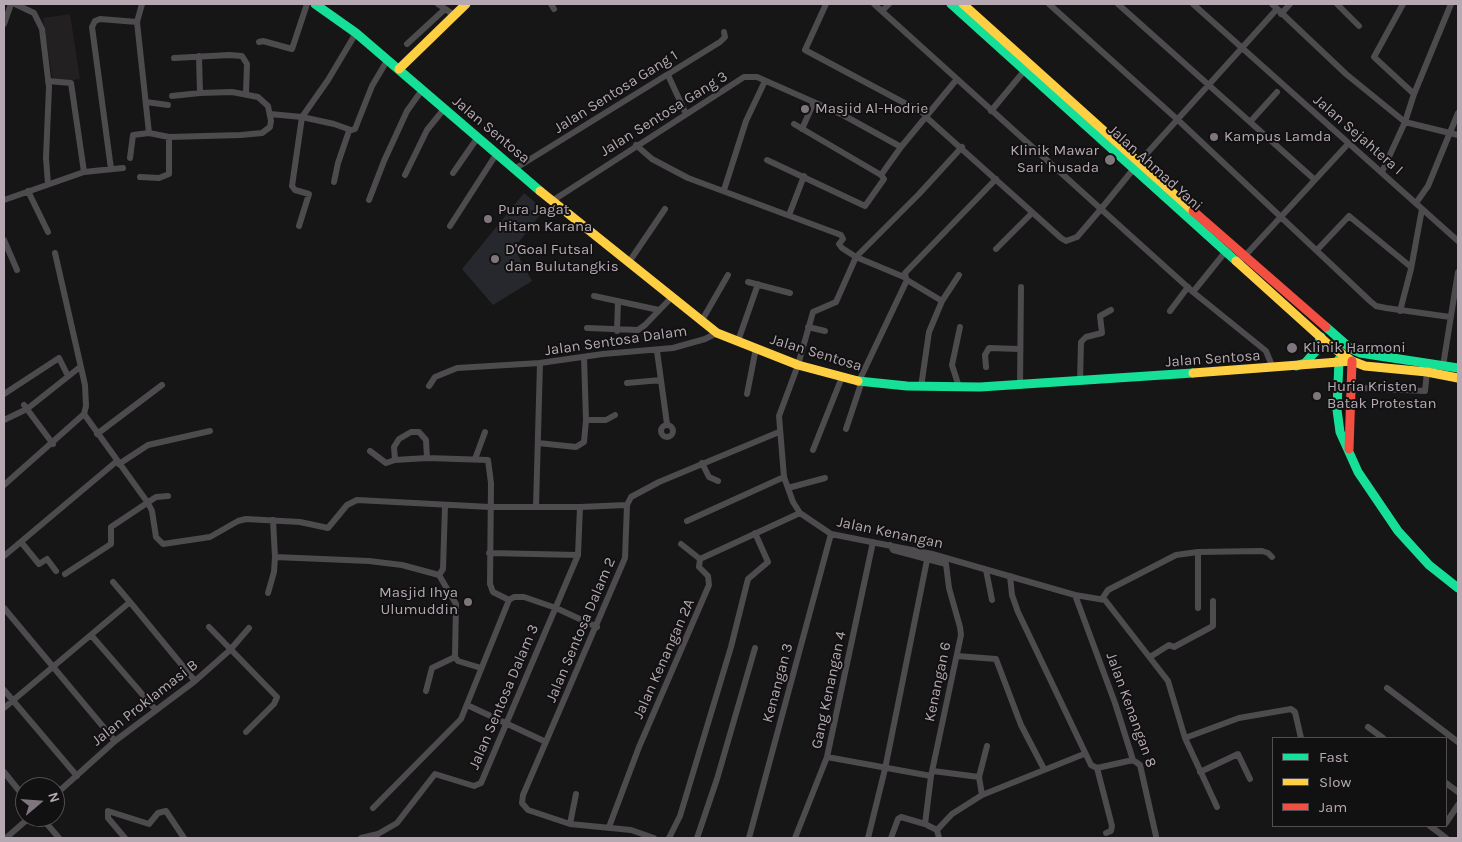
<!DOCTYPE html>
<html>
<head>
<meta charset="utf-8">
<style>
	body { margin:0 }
	#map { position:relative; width:1462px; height:842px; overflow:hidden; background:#171617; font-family:Karla,sans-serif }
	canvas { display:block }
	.frame { position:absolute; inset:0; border:5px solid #b6a9b3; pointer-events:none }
	.legend { position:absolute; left:1272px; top:737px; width:175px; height:90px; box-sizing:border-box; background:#121112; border:1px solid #544e52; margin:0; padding:6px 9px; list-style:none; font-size:15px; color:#b6a9b3 }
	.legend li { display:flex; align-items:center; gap:10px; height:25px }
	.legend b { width:25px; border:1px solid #544e52 }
	.north { position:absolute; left:15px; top:777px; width:50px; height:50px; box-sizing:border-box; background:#121112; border:1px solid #544e52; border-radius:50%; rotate:72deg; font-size:14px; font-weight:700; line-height:20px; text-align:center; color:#b6a9b3 }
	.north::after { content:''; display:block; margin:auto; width:18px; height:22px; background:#7e767c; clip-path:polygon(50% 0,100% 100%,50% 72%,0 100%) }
</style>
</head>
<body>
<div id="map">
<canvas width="1462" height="842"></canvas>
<div class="frame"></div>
<ul class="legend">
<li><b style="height:6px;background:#16e098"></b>Fast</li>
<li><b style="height:6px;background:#ffcf43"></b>Slow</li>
<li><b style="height:6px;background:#f24e42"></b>Jam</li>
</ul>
<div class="north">N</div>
</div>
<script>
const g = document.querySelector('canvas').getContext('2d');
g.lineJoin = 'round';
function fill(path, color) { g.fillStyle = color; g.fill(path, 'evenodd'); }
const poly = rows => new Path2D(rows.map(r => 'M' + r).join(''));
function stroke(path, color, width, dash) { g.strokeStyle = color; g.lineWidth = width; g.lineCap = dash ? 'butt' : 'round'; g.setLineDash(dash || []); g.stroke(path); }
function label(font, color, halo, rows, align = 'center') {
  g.font = font + ' Karla,sans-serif'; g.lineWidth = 4; g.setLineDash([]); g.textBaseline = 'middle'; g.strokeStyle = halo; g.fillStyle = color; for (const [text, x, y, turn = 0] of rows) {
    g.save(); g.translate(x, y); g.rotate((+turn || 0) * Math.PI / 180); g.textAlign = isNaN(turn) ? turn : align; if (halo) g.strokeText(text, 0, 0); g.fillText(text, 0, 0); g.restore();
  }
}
const built = poly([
	[70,14,80,79,53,83,43,18]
]);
const green = poly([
	[524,193,544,210,514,248,532,281,493,305,462,269]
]);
const street = poly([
	[15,4,34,13,42,29,49,87,46,158,48,184],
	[142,4,137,22,149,133,169,137,241,135,262,133,270,127,271,121,268,106,258,97,232,92,200,93,172,96],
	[438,4,454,15],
	[551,4,554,9],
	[826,4,805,50,927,115],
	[874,4,1101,209,1140,161,1277,9],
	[1049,4,1178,120,1370,301,1376,306,1386,308,1450,317],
	[1118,4,1315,180],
	[1193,4,1458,241],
	[1272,4,1346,74,1405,122,1458,135],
	[1337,4,1359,26],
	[1403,4,1374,57,1414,94],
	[882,11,889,4],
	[1281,14,1290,4],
	[4,24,11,4],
	[259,42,263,41,292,49,307,4],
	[407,44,445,9],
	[199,56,200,93],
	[174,58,229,55,242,56,247,64,246,93],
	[668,75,686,114],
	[48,81,71,83,84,172],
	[146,102,168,105],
	[991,111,1025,70],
	[270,114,302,117,334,124,351,130],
	[926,117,1061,238,1066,241,1077,237,1101,209,1193,292,1266,351,1273,368],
	[1250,122,1277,92],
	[794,124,881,175],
	[802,129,814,102],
	[636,145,652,159,688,178,841,235,843,239,839,244,842,248,856,257,904,277],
	[962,147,919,194,856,257,836,302,813,312,798,365,779,416,784,477,793,502,800,513,831,534,932,554,1075,595,1105,600,1168,681,1185,738,1217,807],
	[130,158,133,135,149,133],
	[767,160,865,206,884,179,881,175,901,147,957,79],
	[516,168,720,42,725,37,724,32],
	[111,169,92,27,95,21,100,19,137,22],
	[1382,172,1405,122,1414,94,1451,4],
	[453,173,478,137],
	[405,175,427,130,444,109],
	[140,177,159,178,169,174,169,137],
	[334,182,338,163,349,131,355,129,372,86,388,59],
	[724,190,746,121,765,81],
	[28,191,48,232],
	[4,200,84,172,123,168],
	[369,200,384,161,407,111,422,90],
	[552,201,744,77,757,77,843,115,901,147],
	[1416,203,1428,186,1458,113],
	[789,215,804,176],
	[299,226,309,194,295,190,292,186,302,117,328,80,356,33],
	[450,226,497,153],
	[4,240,17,270],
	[996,249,1032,213],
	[1317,250,1349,216,1411,267],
	[1242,259,1348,144],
	[629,262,665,209],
	[906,278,905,273,996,179],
	[907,280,942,301],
	[748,282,790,293],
	[1193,292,1226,251],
	[594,296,659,310],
	[1170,311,1188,287],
	[1400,311,1411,269,1422,209],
	[701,322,728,275],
	[808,327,825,331],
	[587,328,638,330,645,325,672,297],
	[617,331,618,301],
	[738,341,758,284],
	[657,351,667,424],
	[1443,366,1458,272],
	[986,367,985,355,989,348,1019,349],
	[859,381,907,280],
	[1080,382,1081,342,1086,337,1102,333,1100,316,1111,310],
	[627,383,661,380],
	[429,386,435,377,457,368,540,363],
	[1020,386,1021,287],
	[921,387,929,332,942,301,959,275],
	[959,387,952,365,960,327],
	[1362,388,1425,391,1427,372],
	[4,394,59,358,68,376],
	[747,394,756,348],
	[24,405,53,444],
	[84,414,148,503,152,511,156,537,163,544,210,537,238,521,246,519,300,522,328,528,347,505,357,500,490,507,580,507,627,505,625,558,523,795,522,803,528,810,570,824,631,830,654,838],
	[4,420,27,409,80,367],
	[586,420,606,420,615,415],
	'661 431a6 6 0 1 1 12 0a6 6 0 1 1-12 0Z',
	[846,429,862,381],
	[97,434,162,385],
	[538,443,576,447,584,442,586,420,584,357],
	[813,450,842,377],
	[370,451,386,463,395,460,427,458,488,460,491,483,490,584,493,592,509,600],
	[475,459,485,432],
	[395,460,394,447,399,439,411,432,419,432,426,440,427,458],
	[702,463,709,477,718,481],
	[119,464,148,445,210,431],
	[4,485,84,414,86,406,85,385,55,253],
	[788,488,825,478],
	[627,505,631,497,659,482,779,432],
	[536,507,540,363,603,354,673,348,705,339,717,333],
	[273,520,275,557],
	[687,521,784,477],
	[21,542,39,564,47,559,56,571],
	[681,544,700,559],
	[890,545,893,550,946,564,949,588,960,627,961,635,931,776,925,824,937,830],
	[1198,552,1198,608],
	[489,553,578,555],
	[4,556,117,461],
	[986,570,992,600],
	[65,574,111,544,111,527,156,497,168,496],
	[439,575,456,604,455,657,458,661,481,668],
	[1010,576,1012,595,1018,612,1091,765,1097,768,1133,760],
	[268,593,274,572,275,557,369,561,402,565,439,575,443,569,445,506],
	[1075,595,1115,703,1133,760,1140,765,1156,836],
	[1102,599,1108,590,1176,555,1198,552,1262,551,1268,553,1272,557],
	[130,602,195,681],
	[4,608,115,741],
	[209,627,277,697,274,704,246,732],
	[91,635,155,709],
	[957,656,996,659,1021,725,1044,769],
	[1150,657,1169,645,1174,647,1213,626,1213,601],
	[1387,688,1458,742],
	[4,690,77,776],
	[426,691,432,668,455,657],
	[467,705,546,742],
	[4,708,130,602,113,582],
	[1368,727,1383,738],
	[1185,738,1239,718,1291,709,1295,712,1301,738],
	[827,757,931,776],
	[1097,768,1112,826,1111,831,1106,833],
	[933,771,979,777,982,795],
	[4,772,25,798],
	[1200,772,1238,754,1250,779],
	[979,777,987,746],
	[1446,783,1458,792],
	[55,795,115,741,195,681,230,650,249,628],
	[373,808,461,719,509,600,514,597,524,597,556,608,597,627],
	[41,817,59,838],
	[1446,823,1458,805],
	[570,824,576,794],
	[1430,826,1446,838],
	[609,827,639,747,709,585,708,576,699,567,700,559,800,513],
	[937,830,952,814,982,795,1084,754],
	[937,830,939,838],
	[6,838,30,817],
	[125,838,108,818,108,811,149,824,158,813,166,811,184,838],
	[361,838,378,834,397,823,435,774,474,786,481,783,578,555,580,507],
	[669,838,680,816,731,647,748,579,768,562,755,533],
	[697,838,717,779,755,648],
	[749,838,831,534],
	[795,838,827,757,873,542],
	[868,838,885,769,927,560],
	[891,838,898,819,901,817,925,824]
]);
const fast = poly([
	[315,4,356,33,540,191],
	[951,4,1236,261],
	[1326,327,1351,349,1360,353,1458,368],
	[1339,359,1337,410,1340,432,1358,472,1398,531,1429,565,1458,588],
	[1296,366,1305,363,1315,352,1321,337],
	[858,381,907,386,980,387,1193,373]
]);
const slow = poly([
	[963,4,1193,211],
	[399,69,466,4],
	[540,191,717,333,798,365,858,381],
	[1236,261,1328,344,1352,361,1365,366,1427,372,1458,378],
	[1193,373,1352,361]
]);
const jam = poly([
	[1193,211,1326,327],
	[1349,449,1352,361]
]);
const markers = [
	[805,109,5,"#7e767c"],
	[1214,137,5,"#7e767c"],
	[1110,160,6,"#7e767c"],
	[488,219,5,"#7e767c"],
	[495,259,5,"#7e767c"],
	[1292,348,6,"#7e767c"],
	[1317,396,5,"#7e767c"],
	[468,602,5,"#7e767c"]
];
const streetNames = [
	["Jalan Sentosa Gang 1",616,92,-32],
	["Jalan Sentosa Gang 3",664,114,-32],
	["Jalan Sentosa",491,130,40],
	["Jalan Sejahtera I",1358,135,41],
	["Jalan Ahmad Yani",1155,168,42],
	["Jalan Sentosa Dalam",616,341,-8],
	["Jalan Sentosa",816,353,17],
	["Jalan Sentosa",1213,359,-4],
	["Jalan Kenangan",890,533,12],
	["Jalan Sentosa Dalam 2",581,630,-67],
	["Jalan Kenangan 2A",664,659,-66],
	["Kenangan 6",938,682,-78],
	["Kenangan 3",778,683,-75],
	["Gang Kenangan 4",829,690,-78],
	["Jalan Sentosa Dalam 3",504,697,-67],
	["Jalan Proklamasi B",145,703,-38],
	["Jalan Kenangan 8",1131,710,70]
];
const poiNames = [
	["Masjid Al-Hodrie",815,109],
	["Kampus Lamda",1224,137],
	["Klinik Mawar",1099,151,"right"],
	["Sari husada",1099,168,"right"],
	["Pura Jagat",498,210],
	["Hitam Karana",498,227],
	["D'Goal Futsal",505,250],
	["dan Bulutangkis",505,267],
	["Klinik Harmoni",1303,348],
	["Huria Kristen",1327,387],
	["Batak Protestan",1327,404],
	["Masjid Ihya",458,593,"right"],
	["Ulumuddin",458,610,"right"]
];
fill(built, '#222021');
fill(green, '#26282d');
stroke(street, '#4d4b4d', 6);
stroke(fast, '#16e098', 9);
stroke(slow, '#ffcf43', 9);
stroke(jam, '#f24e42', 9);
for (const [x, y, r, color] of markers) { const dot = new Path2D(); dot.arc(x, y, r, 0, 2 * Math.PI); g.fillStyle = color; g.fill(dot); stroke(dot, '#121112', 2); }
label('15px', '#b6a9b3', '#121112', streetNames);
label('15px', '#b6a9b3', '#121112', poiNames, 'left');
</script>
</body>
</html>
